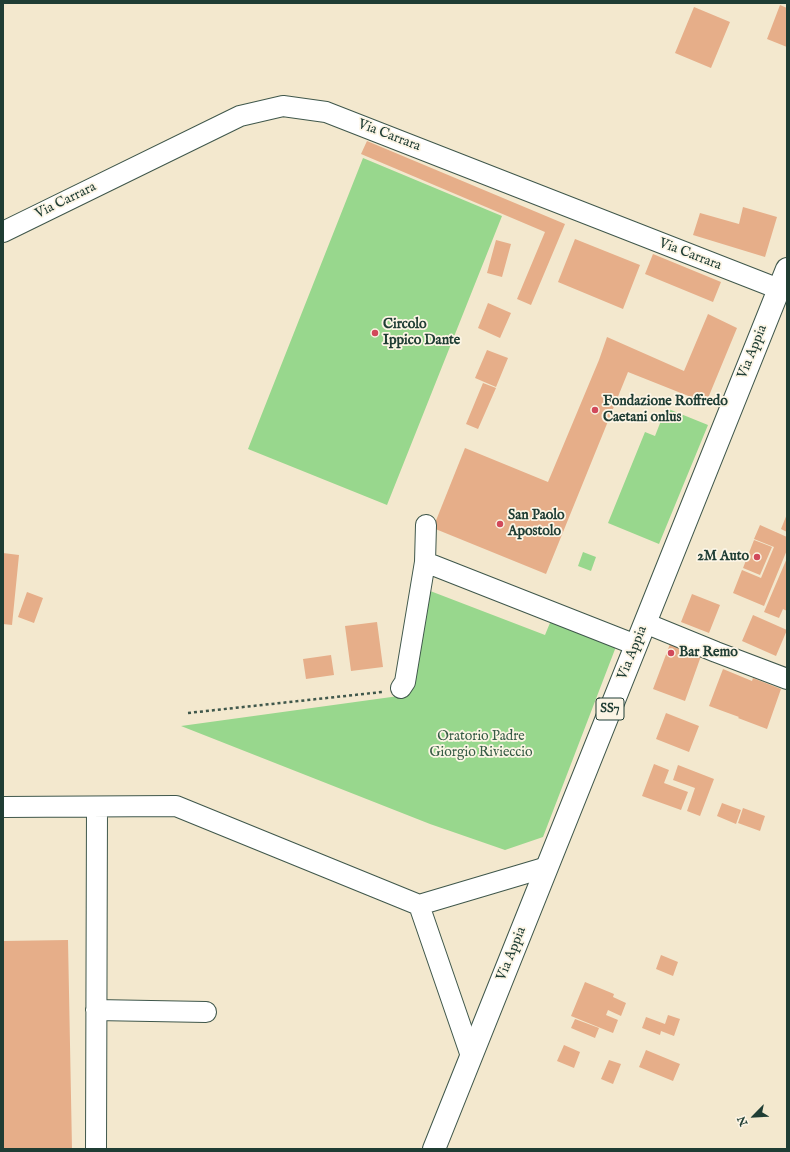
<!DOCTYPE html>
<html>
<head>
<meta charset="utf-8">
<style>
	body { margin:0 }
	#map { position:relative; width:790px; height:1152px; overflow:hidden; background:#f3e8ce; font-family:"IM FELL English",serif }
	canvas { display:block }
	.frame { position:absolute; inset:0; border:4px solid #1f3d34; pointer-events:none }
	.north { position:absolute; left:734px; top:1096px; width:40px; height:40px; -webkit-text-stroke:3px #fcf5e5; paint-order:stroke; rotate:246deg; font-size:11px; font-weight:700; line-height:16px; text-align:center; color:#1f3d34 }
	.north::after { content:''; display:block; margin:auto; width:14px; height:18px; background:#1f3d34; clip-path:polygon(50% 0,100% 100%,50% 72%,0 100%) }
</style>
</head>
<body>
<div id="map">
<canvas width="790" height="1152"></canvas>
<div class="frame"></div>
<div class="north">N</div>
</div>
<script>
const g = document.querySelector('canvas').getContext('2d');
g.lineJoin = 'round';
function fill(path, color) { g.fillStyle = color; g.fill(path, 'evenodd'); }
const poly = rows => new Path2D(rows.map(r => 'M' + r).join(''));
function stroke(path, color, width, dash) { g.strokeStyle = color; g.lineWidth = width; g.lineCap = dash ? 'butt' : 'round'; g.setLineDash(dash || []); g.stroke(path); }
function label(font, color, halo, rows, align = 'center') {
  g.font = font + ' "IM FELL English",serif'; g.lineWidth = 3.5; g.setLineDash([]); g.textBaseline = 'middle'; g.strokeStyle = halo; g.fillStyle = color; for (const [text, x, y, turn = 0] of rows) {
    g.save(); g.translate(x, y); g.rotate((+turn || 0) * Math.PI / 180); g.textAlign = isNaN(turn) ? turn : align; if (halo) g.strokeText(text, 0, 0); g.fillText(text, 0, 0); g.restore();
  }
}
const green = poly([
	[363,158,502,216,387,505,248,449],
	[666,408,708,425,659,544,608,523,645,432,655,436],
	[583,552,596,557,591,571,578,566],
	[425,589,545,635,552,618,617,644,543,837,505,850,430,824,181,726,406,695]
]);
const building = poly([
	[780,5,787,8,787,47,767,39],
	[694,7,730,22,711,68,675,53],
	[367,141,565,224,531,305,517,299,545,232,361,154],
	[743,207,777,217,765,257,693,235,700,213,739,224],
	[575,239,640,265,623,309,558,282],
	[496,240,511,244,502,277,487,273],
	[653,254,721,282,713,302,645,274],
	[488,303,511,313,500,338,478,328],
	[708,314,737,328,706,403,628,372,546,574,433,528,465,448,548,482,599,360,607,337,684,371],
	[487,350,508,358,496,387,475,378],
	[483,383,496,388,478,429,466,424],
	[787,514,787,532,781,529],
	[760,525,787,537,787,550,764,606,733,593,742,570,761,578,774,547,754,539],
	[754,540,772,547,760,575,743,568],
	[3,553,19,555,12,625,3,624],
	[787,558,787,611,783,609,779,618,764,612],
	[27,592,43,598,34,623,18,617],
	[692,594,720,605,709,633,681,622],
	[753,615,787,630,776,656,742,641],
	[377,622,383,667,351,671,345,626],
	[670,644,701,656,685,701,653,689],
	[331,655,334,675,306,679,303,659],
	[723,669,752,681,753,678,781,689,767,729,738,718,739,717,709,706],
	[666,713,699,726,689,752,656,739],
	[654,764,669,770,664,783,688,792,681,810,642,796],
	[678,765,714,779,700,816,687,811,695,788,673,780],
	[722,803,741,810,736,824,717,816],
	[743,808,765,816,760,831,738,823],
	[68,940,72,1149,3,1149,3,941],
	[661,955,678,962,673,976,656,969],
	[585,982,614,994,613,997,626,1003,621,1016,608,1010,606,1015,618,1020,613,1033,571,1016],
	[668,1015,680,1019,674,1036,661,1031,660,1035,642,1028,646,1017,665,1024],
	[575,1019,599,1028,595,1038,571,1028],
	[564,1045,580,1052,574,1068,557,1061],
	[646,1050,680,1064,673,1081,639,1067],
	[609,1060,621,1064,613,1084,601,1079]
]);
const path = poly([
	[188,713,382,692]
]);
const minor = poly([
	[3,232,240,116,283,106,326,112,779,289,787,288],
	[425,562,636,645],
	[645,623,716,652,787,679],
	[401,688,405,682,425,562,426,525],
	[3,807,176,806,419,905,471,1056],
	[419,905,547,867],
	[96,1010,206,1012],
	[96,1149,97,807]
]);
const major = poly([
	[434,1149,787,269]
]);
const markers = [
	[375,333,4,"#d1495b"],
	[595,410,4,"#d1495b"],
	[500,524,4,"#d1495b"],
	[757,557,4,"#d1495b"],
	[671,653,4,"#d1495b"]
];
const shields = [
	[610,709,28]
];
const shieldNames = [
	["SS7",610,709]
];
const streetNames = [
	["Via Carrara",389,136,21],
	["Via Carrara",66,201,-26],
	["Via Carrara",690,255,21],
	["Via Appia",753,352,-68],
	["Via Appia",633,653,-68],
	["Via Appia",512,954,-68]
];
const poiNames = [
	["Circolo",383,325],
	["Ippico Dante",383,341],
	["Fondazione Roffredo",603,402],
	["Caetani onlus",603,418],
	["San Paolo",508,516],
	["Apostolo",508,532],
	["2M Auto",749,557,"right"],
	["Bar Remo",679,653]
];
const parkNames = [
	["Oratorio Padre",481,737],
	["Giorgio Rivieccio",481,753]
];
fill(green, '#98d78d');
fill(building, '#e6ae89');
stroke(minor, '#3f574b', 22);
stroke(major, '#3f574b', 24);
stroke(path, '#3f574b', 2.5, [3, 3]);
stroke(minor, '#fff', 20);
stroke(major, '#fff', 22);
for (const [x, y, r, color] of markers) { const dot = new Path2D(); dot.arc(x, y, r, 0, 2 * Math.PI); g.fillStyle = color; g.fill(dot); stroke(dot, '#fcf5e5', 1.5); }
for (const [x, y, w] of shields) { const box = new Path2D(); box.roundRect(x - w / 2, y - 11, w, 22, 3); g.fillStyle = '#fcf5e5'; g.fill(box); stroke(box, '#1f3d34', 1); }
label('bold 13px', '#1f3d34', null, shieldNames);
label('14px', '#1f3d34', '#fcf5e5', streetNames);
label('bold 14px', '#1f3d34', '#fcf5e5', poiNames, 'left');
label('14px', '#375c46', '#fcf5e5', parkNames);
</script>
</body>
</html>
